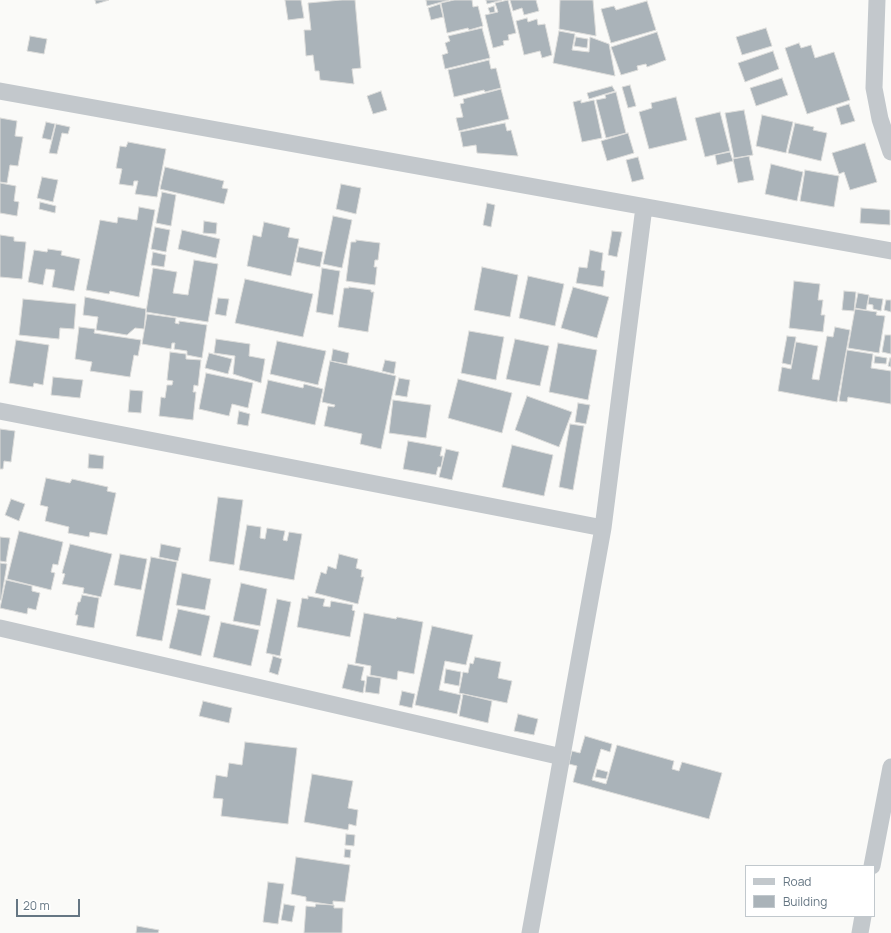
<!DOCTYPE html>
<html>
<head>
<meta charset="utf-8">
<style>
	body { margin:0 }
	#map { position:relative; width:891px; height:933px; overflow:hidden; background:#fafaf8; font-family:Manrope,sans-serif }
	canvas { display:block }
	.legend { position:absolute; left:745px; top:865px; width:130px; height:52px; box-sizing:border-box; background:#fff; border:1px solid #c1c8cd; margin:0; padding:5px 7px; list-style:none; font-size:12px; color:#657683 }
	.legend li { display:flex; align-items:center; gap:8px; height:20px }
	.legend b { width:20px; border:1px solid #c1c8cd }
	.scale { position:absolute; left:16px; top:899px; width:64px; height:18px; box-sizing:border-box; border:2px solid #657683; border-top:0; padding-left:5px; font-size:12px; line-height:14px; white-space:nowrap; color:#657683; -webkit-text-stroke:3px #fff; paint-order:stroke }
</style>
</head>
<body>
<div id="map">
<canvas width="891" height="933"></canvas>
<ul class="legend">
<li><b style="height:5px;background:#c3c8cc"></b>Road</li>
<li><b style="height:11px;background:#aab3b9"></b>Building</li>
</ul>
<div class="scale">20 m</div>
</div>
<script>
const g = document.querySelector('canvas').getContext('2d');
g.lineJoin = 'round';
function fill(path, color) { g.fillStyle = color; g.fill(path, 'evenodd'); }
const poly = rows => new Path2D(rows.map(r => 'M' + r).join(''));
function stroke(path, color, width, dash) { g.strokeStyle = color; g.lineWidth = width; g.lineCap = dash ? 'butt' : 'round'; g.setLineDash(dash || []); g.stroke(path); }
const building = poly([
	[95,0,109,0,96,4,95,0],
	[285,0,301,0,304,18,288,20,285,0],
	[341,0,355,0,361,68,352,69,354,84,320,80,319,71,315,71,313,55,306,56,304,30,311,30,308,3,341,0],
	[426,0,449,0,427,6,426,0],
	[454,0,472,0,473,7,478,6,483,26,469,30,468,28,447,33,441,3,454,0],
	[486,0,502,0,487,4,486,0],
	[508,0,516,33,508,35,509,40,503,41,504,45,493,48,485,15,498,12,495,3,508,0],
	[510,0,536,0,539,11,524,15,522,8,513,11,510,0],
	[560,0,593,0,596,36,559,29,560,0],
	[647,1,656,30,611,43,601,9,614,6,616,10,647,1],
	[440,4,443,17,431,20,428,8,440,4],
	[494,6,495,12,490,13,488,8,494,6],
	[527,18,528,22,537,19,538,25,545,24,552,55,542,58,540,51,524,55,516,21,527,18],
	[482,28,490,58,445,69,442,55,448,53,445,43,450,41,448,36,482,28],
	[766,28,772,46,742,55,736,37,766,28],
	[559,31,575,34,572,50,589,52,590,37,609,44,615,76,553,63,559,31],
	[657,32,666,60,647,67,646,64,637,66,638,70,621,75,611,47,657,32],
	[30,36,47,39,44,54,27,51,30,36],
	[576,37,588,39,587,48,574,46,576,37],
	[799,43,801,48,811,45,815,58,834,52,850,100,807,114,785,48,799,43],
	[773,51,779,69,745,82,738,63,773,51],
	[489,60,491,69,496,68,501,88,485,92,484,90,454,97,448,70,489,60],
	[782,78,788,95,756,106,750,88,782,78],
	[630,85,636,106,628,108,622,87,630,85],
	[612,86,615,91,589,99,587,93,612,86],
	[501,89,509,119,459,131,456,118,463,117,460,104,464,103,463,99,501,89],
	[381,91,387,110,373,114,367,96,381,91],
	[616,92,626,133,606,138,596,100,606,98,605,95,616,92],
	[676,97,687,140,649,149,639,112,652,108,651,103,676,97],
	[581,100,581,103,594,100,602,138,582,142,573,102,581,100],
	[849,104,855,121,841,125,836,108,849,104],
	[744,110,753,155,734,158,725,113,744,110],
	[720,112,730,151,705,157,695,118,720,112],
	[762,115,793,122,786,153,756,146,762,115],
	[0,118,17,121,15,136,23,137,18,166,10,165,7,183,0,182,0,118],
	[46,122,55,124,51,140,42,138,46,122],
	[505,123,507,131,511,130,518,156,477,153,476,145,463,147,460,132,505,123],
	[795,123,814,127,813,130,827,133,821,161,788,153,795,123],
	[56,124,70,127,68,134,62,133,57,154,49,153,56,124],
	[628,133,634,153,607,161,601,141,628,133],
	[128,142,166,149,157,197,135,194,138,181,134,181,133,186,119,184,122,169,116,168,120,146,126,147,128,142],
	[865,143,877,182,850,190,844,172,839,174,832,153,865,143],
	[730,152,733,161,717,165,715,155,730,152],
	[749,156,754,180,738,183,733,159,749,156],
	[638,157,644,179,632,182,626,160,638,157],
	[771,164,803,172,797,201,765,194,771,164],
	[165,167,224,181,222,188,228,189,224,204,160,189,165,167],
	[805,170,839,176,834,207,800,201,805,170],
	[42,177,58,180,53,202,37,198,42,177],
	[0,183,16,186,14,201,19,202,17,216,0,213,0,183],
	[341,184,361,188,356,214,336,209,341,184],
	[162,192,176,195,171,226,156,223,162,192],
	[40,202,56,206,55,213,39,209,40,202],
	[487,203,495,205,491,227,483,225,487,203],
	[139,207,155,210,139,297,110,291,109,294,86,290,100,220,117,223,118,217,137,220,139,207],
	[861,208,890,210,890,225,860,223,861,208],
	[333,216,352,220,342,268,323,264,333,216],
	[204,221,217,223,216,234,203,233,204,221],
	[264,222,290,228,288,237,299,239,291,276,247,266,253,235,261,237,264,222],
	[155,227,170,230,166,252,151,249,155,227],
	[182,230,220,239,216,258,178,249,182,230],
	[612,231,622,232,617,257,608,255,612,231],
	[0,235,14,237,14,241,26,242,22,279,0,277,0,235],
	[356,240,380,243,378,260,375,260,374,267,377,267,375,285,346,281,351,242,356,242,356,240],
	[299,247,323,252,320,267,296,262,299,247],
	[48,249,62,251,61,255,80,259,74,291,52,287,55,270,46,269,43,285,28,282,34,250,47,252,48,249],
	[590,250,603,253,601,270,605,271,603,287,576,283,579,267,587,268,590,250],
	[153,252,166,255,164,267,151,265,153,252],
	[194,260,218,264,208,322,146,312,153,268,177,272,173,293,188,295,194,260],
	[482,267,518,275,510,317,474,310,482,267],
	[322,268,340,271,333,315,316,312,322,268],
	[528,276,564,284,555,326,519,318,528,276],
	[245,279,313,294,303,337,235,323,245,279],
	[794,281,820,284,818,300,823,300,821,315,825,315,823,332,789,328,794,281],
	[349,287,371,290,371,292,374,292,368,332,338,327,344,288,349,288,349,287],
	[573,287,609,297,597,338,561,328,573,287],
	[844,291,856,292,854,311,842,310,844,291],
	[858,293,869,295,866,310,855,308,858,293],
	[85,297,146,309,144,329,135,328,127,335,96,330,98,317,83,315,85,297],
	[869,297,883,299,881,311,873,309,873,305,868,304,869,297],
	[218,298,229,299,226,316,215,314,218,298],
	[23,299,76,304,74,329,60,328,59,339,19,335,23,299],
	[886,300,891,300,891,312,884,310,886,300],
	[855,309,877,312,876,315,885,316,879,353,848,348,855,309],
	[147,314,176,318,175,323,179,324,179,321,207,325,202,358,187,355,187,351,174,349,175,343,172,343,171,349,142,344,147,314],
	[79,327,95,329,94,333,141,340,138,356,134,355,130,377,90,371,92,362,75,359,79,327],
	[835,327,850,330,837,402,778,391,782,367,791,369,796,342,818,346,812,379,819,380,827,336,833,337,835,327],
	[469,331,504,337,496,380,461,373,469,331],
	[885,335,891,335,891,354,882,352,885,335],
	[787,336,796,337,791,365,782,363,787,336],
	[216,339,250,344,249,356,265,359,261,383,233,374,235,356,214,353,216,339],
	[515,339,549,346,540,386,506,379,515,339],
	[16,340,49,345,43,385,34,383,33,387,9,383,16,340],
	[277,341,326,351,318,385,270,374,277,341],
	[558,343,597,350,588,400,549,392,558,343],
	[333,349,349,353,347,364,331,361,333,349],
	[847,350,873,354,871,368,891,371,891,404,848,397,847,402,839,401,847,350],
	[170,352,186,354,186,359,201,360,198,386,194,385,193,392,196,392,193,420,159,416,161,397,165,398,167,385,172,385,173,381,167,380,170,352],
	[209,353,232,359,228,374,205,368,209,353],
	[875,356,887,358,886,364,874,363,875,356],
	[890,358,891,358,891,367,888,366,890,358],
	[385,360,396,362,394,374,382,371,385,360],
	[330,361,396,376,381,449,360,444,362,434,324,426,328,406,334,407,335,405,322,402,330,361],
	[206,373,253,383,248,408,232,404,229,416,199,409,206,373],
	[53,377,83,380,80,398,51,395,53,377],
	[399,378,410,380,407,397,395,395,399,378],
	[458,379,512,393,502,433,448,418,458,379],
	[268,380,303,388,304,384,323,389,315,425,261,413,268,380],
	[130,390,143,391,141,413,128,412,130,390],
	[527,396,572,412,559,447,515,430,527,396],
	[393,400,431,405,426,438,389,433,393,400],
	[578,403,590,405,586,424,575,422,578,403],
	[239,411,250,414,248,426,237,424,239,411],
	[570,424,584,426,573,490,559,487,570,424],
	[0,429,15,431,11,462,4,461,3,469,0,469,0,429],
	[408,441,442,447,440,456,443,456,441,467,438,467,436,475,403,469,408,441],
	[512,445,553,455,544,496,502,487,512,445],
	[446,449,459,452,452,480,439,477,446,449],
	[89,454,104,456,103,469,88,468,89,454],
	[46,478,70,483,72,479,108,487,107,491,116,493,107,535,90,532,89,537,68,533,69,527,45,521,48,507,40,505,46,478],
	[218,497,243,500,234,565,209,561,218,497],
	[11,499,25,504,19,521,5,515,11,499],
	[247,525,261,527,260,538,265,539,267,528,285,531,283,540,287,541,289,532,302,534,294,580,239,570,247,525],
	[19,531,63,542,58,565,53,564,51,572,55,573,51,590,7,579,19,531],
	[0,537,10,538,6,562,0,561,0,537],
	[70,544,112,554,101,597,83,593,84,588,62,584,65,574,62,573,70,544],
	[161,544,181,548,178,561,159,557,161,544],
	[120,554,147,559,141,590,114,585,120,554],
	[339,554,358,559,356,568,362,570,361,577,364,577,358,604,315,593,321,572,326,574,328,566,336,569,339,554],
	[151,557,177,562,162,641,136,636,151,557],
	[0,563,7,564,1,600,0,600,0,563],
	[182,573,211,579,205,610,176,605,182,573],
	[6,580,32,586,32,591,40,593,36,610,28,608,27,614,0,608,6,580],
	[241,583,267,589,260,626,233,621,241,583],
	[82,595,99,598,94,628,76,625,78,615,75,615,78,602,80,602,82,595],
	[308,596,325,599,323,606,330,607,331,601,353,605,352,610,355,611,350,637,297,627,302,598,308,599,308,596],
	[277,599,291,602,280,656,266,653,277,599],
	[178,609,210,616,201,656,169,648,178,609],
	[364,613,396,619,397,617,423,622,414,674,398,671,397,680,370,675,371,666,355,663,364,613],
	[221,622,259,630,251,666,213,657,221,622],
	[432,626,473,635,466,665,445,661,439,690,461,695,457,714,415,705,432,626],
	[273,656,282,659,278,675,269,672,273,656],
	[475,657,501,662,498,678,512,681,507,703,459,693,463,672,468,673,470,663,473,664,475,657],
	[348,664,364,667,361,680,365,681,363,693,342,688,348,664],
	[446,669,461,672,459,686,444,683,446,669],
	[367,676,381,678,379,694,365,692,367,676],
	[402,691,415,694,412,708,399,705,402,691],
	[463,694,492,701,488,723,459,716,463,694],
	[203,701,232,708,229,723,199,716,203,701],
	[518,714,538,719,534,735,514,731,518,714],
	[585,736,612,744,610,752,601,749,592,780,606,784,617,745,674,761,672,769,679,771,682,762,722,773,709,819,573,782,577,766,569,764,572,751,580,753,585,736],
	[245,742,297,748,288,824,221,816,223,799,213,798,216,775,227,777,229,763,242,765,245,742],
	[597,769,608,772,606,779,595,777,597,769],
	[312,774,353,781,348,808,358,810,356,826,349,824,348,830,304,822,312,774],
	[346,834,355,835,354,846,345,845,346,834],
	[345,849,351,850,350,858,344,857,345,849],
	[296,857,350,865,345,902,333,901,333,905,306,901,306,897,291,894,296,857],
	[268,882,284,884,278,924,263,922,268,882],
	[284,904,295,906,292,922,281,920,284,904],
	[316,904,334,905,334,908,343,908,342,933,304,933,306,906,315,907,316,904],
	[137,926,159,930,158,933,136,933,137,926]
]);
const street = poly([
	[877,0,874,88,880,119,891,152],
	[0,91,891,251],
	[0,411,603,528],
	[0,628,562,757],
	[872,866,891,767],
	[530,933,603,528,644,207],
	[860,933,863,916]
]);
fill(building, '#aab3b9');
stroke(building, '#dcdcda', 1);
stroke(street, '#c3c8cc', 17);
</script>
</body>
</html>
